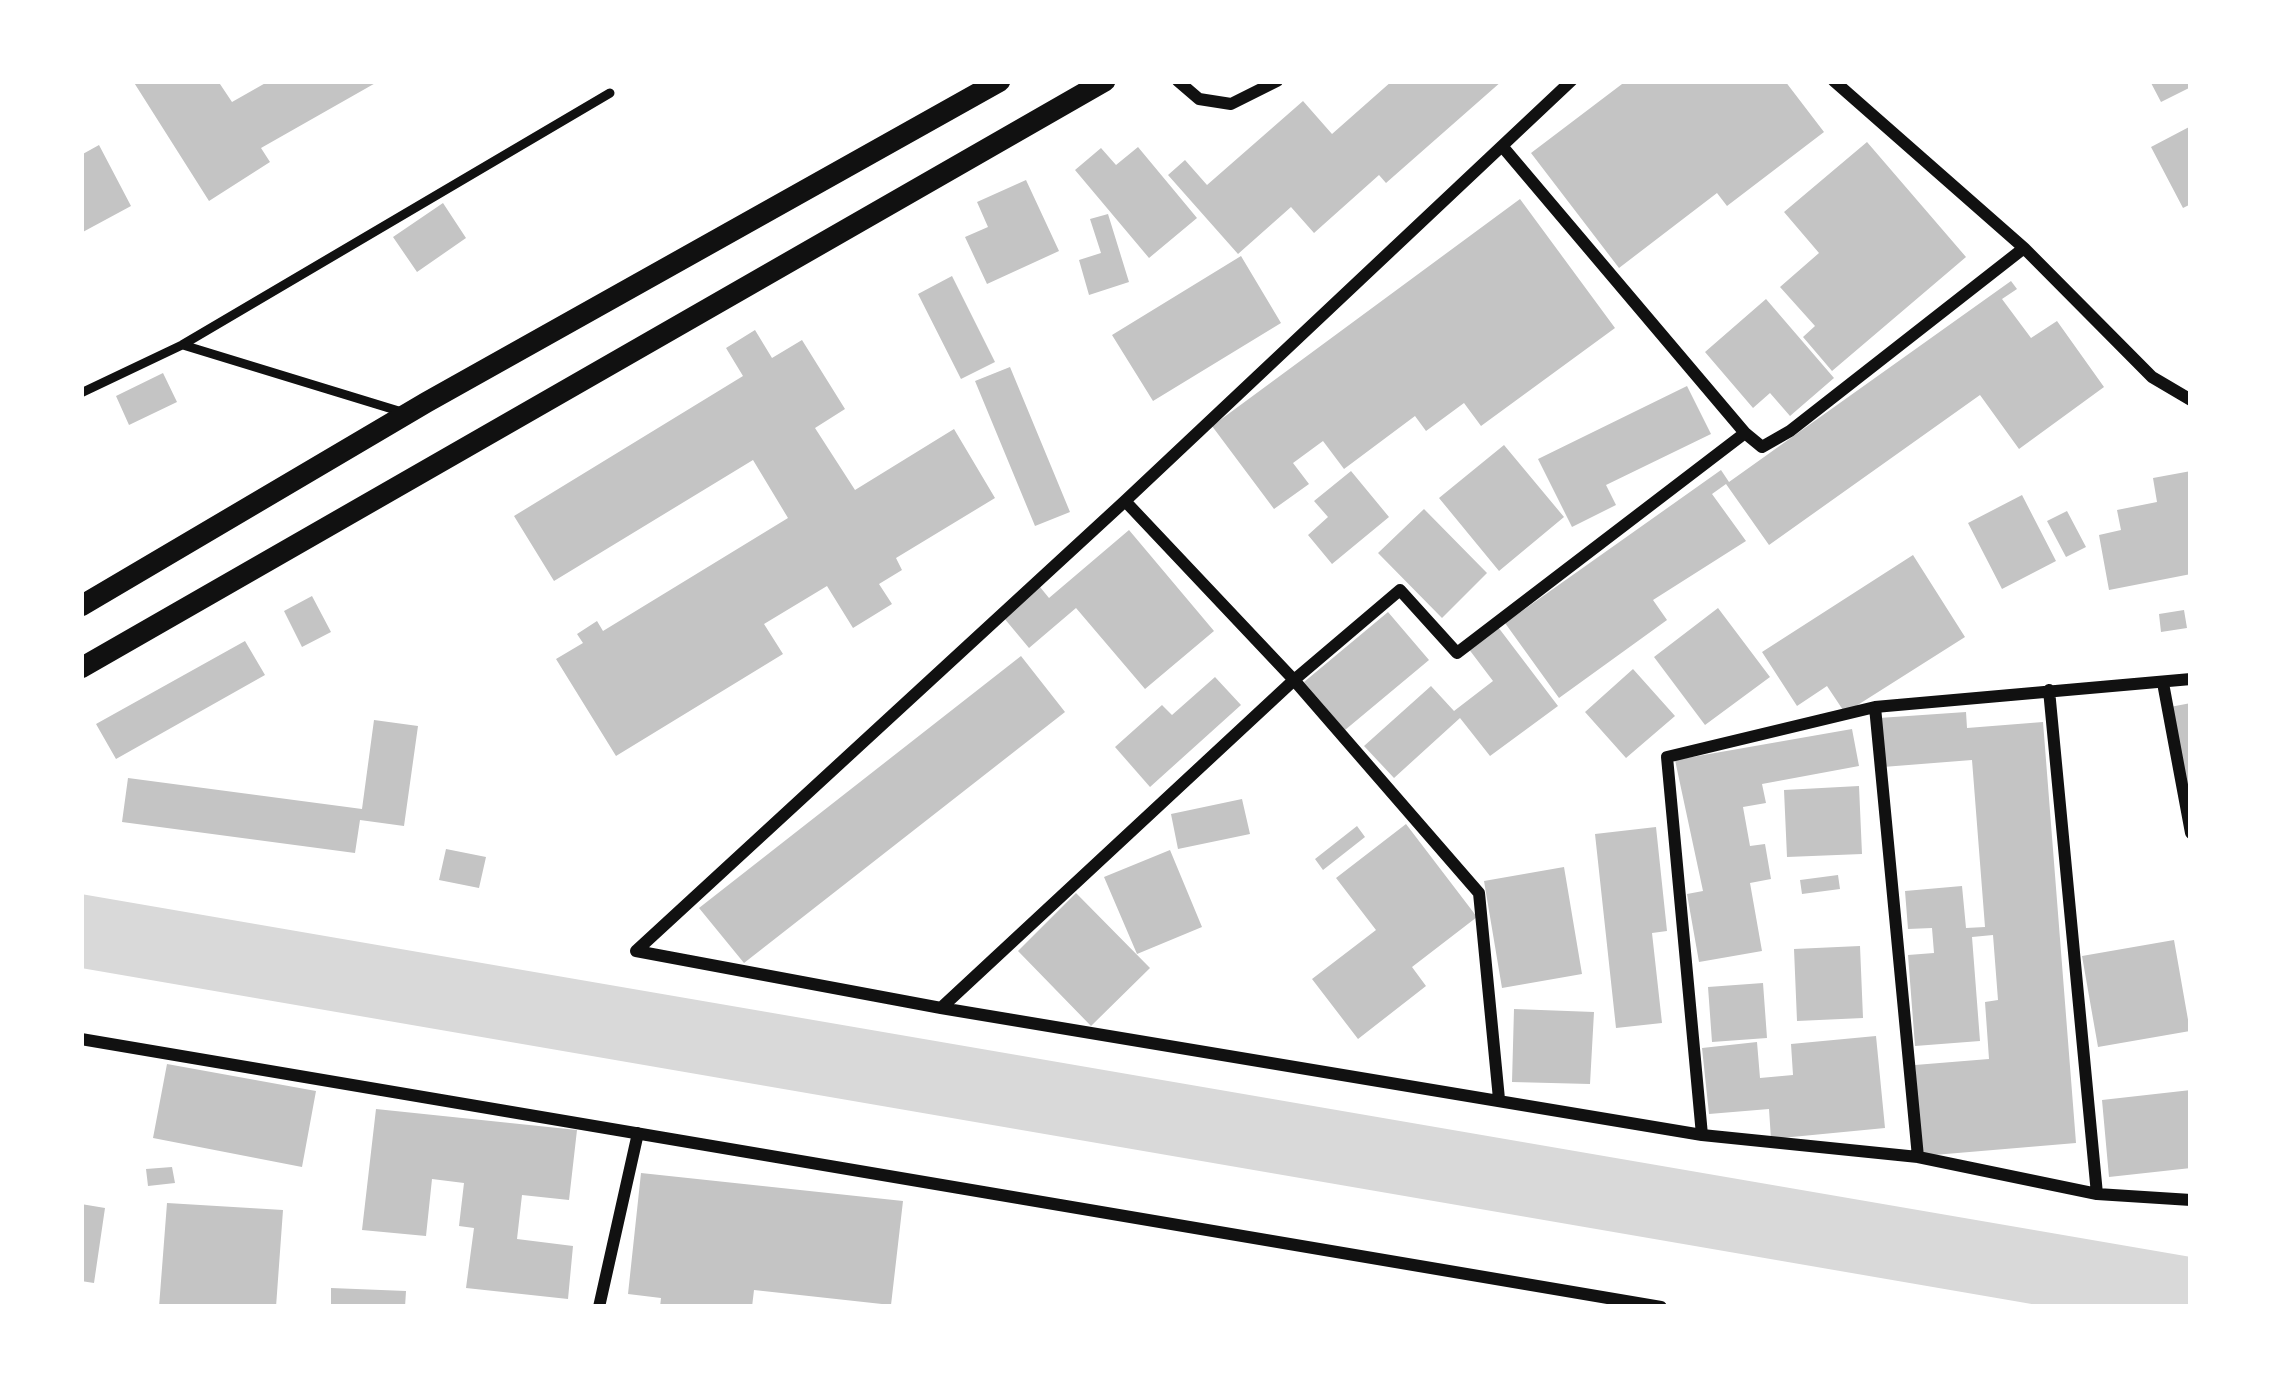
<!DOCTYPE html>
<html>
<head>
<meta charset="utf-8">
<style>
	body { margin:0 }
	#map { position:relative; width:2272px; height:1388px; overflow:hidden; background:#fff; font-family:"Alegreya Sans",sans-serif }
	canvas { display:block }
	.frame { position:absolute; inset:0; border:84px solid #fff; pointer-events:none }
</style>
</head>
<body>
<div id="map">
<canvas width="2272" height="1388"></canvas>
<div class="frame"></div>
</div>
<script>
const g = document.querySelector('canvas').getContext('2d');
g.lineJoin = 'round';
function fill(path, color) { g.fillStyle = color; g.fill(path, 'evenodd'); }
const poly = rows => new Path2D(rows.map(r => 'M' + r).join(''));
function stroke(path, color, width, dash) { g.strokeStyle = color; g.lineWidth = width; g.lineCap = dash ? 'butt' : 'round'; g.setLineDash(dash || []); g.stroke(path); }
const water = poly([
	[81,894,2191,1257,2191,1307,2049,1307,81,968]
]);
const building = poly([
	[133,81,218,81,232,102,269,81,379,81,261,148,270,162,209,201],
	[1392,81,1502,81,1386,183,1379,175,1314,233,1291,207,1238,254,1168,175,1185,160,1207,185,1303,101,1332,134],
	[1626,81,1785,81,1824,132,1727,206,1717,193,1619,268,1531,153],
	[2150,81,2191,81,2191,87,2161,102],
	[2191,126,2191,204,2183,208,2151,147],
	[1867,142,1966,257,1832,371,1803,337,1815,326,1780,287,1819,253,1784,212],
	[99,145,131,206,81,233,81,155],
	[1138,147,1197,218,1149,258,1075,170,1101,148,1116,165],
	[1026,180,1059,251,987,284,965,237,988,227,977,202],
	[1520,199,1615,328,1481,426,1464,403,1426,431,1415,416,1344,469,1323,441,1293,463,1309,484,1274,509,1212,426],
	[443,203,466,238,417,272,393,237],
	[1108,214,1129,282,1089,295,1079,260,1101,253,1090,219],
	[1241,256,1281,323,1153,401,1112,335],
	[952,276,995,362,961,379,918,294],
	[2011,281,2017,289,2002,299,2031,338,2057,321,2104,387,2019,449,1980,395,1769,545,1726,484,1712,494,1746,541,1653,600,1667,620,1559,698,1505,623,1721,470,1729,482],
	[1766,299,1834,378,1790,416,1770,393,1753,408,1705,352],
	[755,330,772,358,802,340,845,409,815,428,855,490,954,429,995,498,896,558,902,570,879,584,892,604,853,628,827,586,764,624,783,654,616,756,556,659,583,643,577,634,597,621,603,631,788,518,753,460,554,581,514,516,743,376,726,348],
	[1010,367,1070,512,1035,526,975,381],
	[163,373,177,402,129,425,116,396],
	[1687,386,1711,434,1606,485,1616,505,1572,527,1538,459],
	[1504,445,1564,517,1499,571,1439,498],
	[1351,471,1389,517,1332,564,1308,535,1328,517,1314,501],
	[2191,471,2191,574,2109,590,2099,535,2121,530,2117,510,2157,502,2153,478],
	[2022,495,2056,561,2002,589,1968,523],
	[1424,509,1487,573,1442,618,1378,553],
	[2067,511,2086,547,2066,557,2047,521],
	[1129,530,1214,631,1145,689,1076,608,1029,648,1004,618,1040,587,1049,598],
	[1913,555,1965,637,1845,713,1827,686,1797,706,1762,652],
	[312,596,331,632,302,647,284,611],
	[1718,608,1770,677,1705,725,1654,657],
	[2184,610,2187,628,2161,632,2159,614],
	[1388,612,1429,660,1345,730,1304,682],
	[1498,627,1558,706,1490,756,1460,718,1394,778,1364,746,1431,686,1454,711,1493,681,1468,648],
	[245,641,265,675,116,759,96,724],
	[1021,656,1065,712,744,963,699,908],
	[1633,669,1675,716,1626,758,1585,712],
	[1215,677,1241,705,1150,787,1115,747,1162,705,1172,715],
	[2191,703,2191,802,2170,707],
	[1966,712,1967,728,2043,722,2076,1143,1922,1156,1915,1065,1989,1059,1985,1002,1998,1000,1993,935,1972,937,1980,1041,1915,1046,1908,955,1934,953,1932,928,1908,929,1905,891,1962,886,1966,928,1985,927,1972,760,1883,767,1879,718],
	[374,720,418,726,404,826,360,820,355,853,122,822,128,778,362,809],
	[1852,729,1859,766,1762,784,1766,803,1743,807,1750,846,1765,844,1771,879,1750,883,1762,951,1699,962,1687,894,1703,891,1675,760],
	[1859,786,1862,854,1787,857,1784,790],
	[1242,799,1250,834,1178,849,1171,814],
	[1406,824,1477,917,1412,967,1426,986,1358,1039,1312,979,1376,930,1336,878],
	[1357,826,1365,837,1323,870,1315,859],
	[1656,827,1667,931,1652,933,1662,1023,1616,1028,1595,834],
	[446,849,486,857,479,888,439,880],
	[1170,850,1202,927,1137,954,1104,877],
	[1564,867,1582,974,1502,988,1484,881],
	[1838,875,1840,889,1802,894,1800,880],
	[1076,893,1150,968,1091,1026,1018,951],
	[2174,940,2190,1031,2098,1047,2082,956],
	[1860,946,1863,1018,1797,1021,1794,949],
	[1763,983,1767,1038,1712,1042,1708,987],
	[1514,1009,1594,1012,1590,1084,1512,1082],
	[1876,1036,1885,1128,1771,1139,1769,1109,1709,1114,1702,1048,1757,1042,1760,1078,1793,1075,1791,1044],
	[167,1064,316,1091,302,1167,153,1138],
	[2191,1090,2191,1168,2109,1177,2102,1100],
	[376,1109,577,1130,569,1200,522,1195,517,1239,573,1246,568,1299,466,1288,474,1228,459,1226,464,1183,432,1179,426,1236,362,1230],
	[172,1167,175,1183,148,1186,146,1169],
	[641,1173,903,1201,891,1305,754,1290,752,1307,660,1307,661,1298,628,1294],
	[167,1203,283,1210,276,1307,159,1307],
	[81,1204,105,1208,94,1283,81,1281],
	[331,1288,406,1291,405,1307,331,1307]
]);
const service = poly([
	[183,345,402,412],
	[81,393,182,345,610,93]
]);
const minor = poly([
	[1178,81,1199,99,1231,104,1277,81],
	[1834,81,2024,248,2152,377,2191,400],
	[1502,146,1745,433,1762,447,1790,431,2024,248],
	[1125,501,1294,680,1479,893,1499,1099],
	[2163,683,2191,833],
	[2049,690,2097,1194],
	[1875,707,1918,1157],
	[636,951,941,1008,1702,1135,1918,1157,2097,1194,2191,1200],
	[636,951,1125,501,1571,81],
	[941,1008,1294,680,1400,590,1457,653,1745,433],
	[81,1039,1661,1307],
	[1702,1135,1667,757,1875,707,2191,679],
	[599,1307,638,1133]
]);
const tertiary = poly([
	[81,606,427,402,1000,81],
	[81,668,1105,81]
]);
fill(water, '#d9d9d9');
fill(building, '#c4c4c4');
stroke(service, '#111', 9);
stroke(minor, '#111', 12);
stroke(tertiary, '#111', 21);
</script>
</body>
</html>
